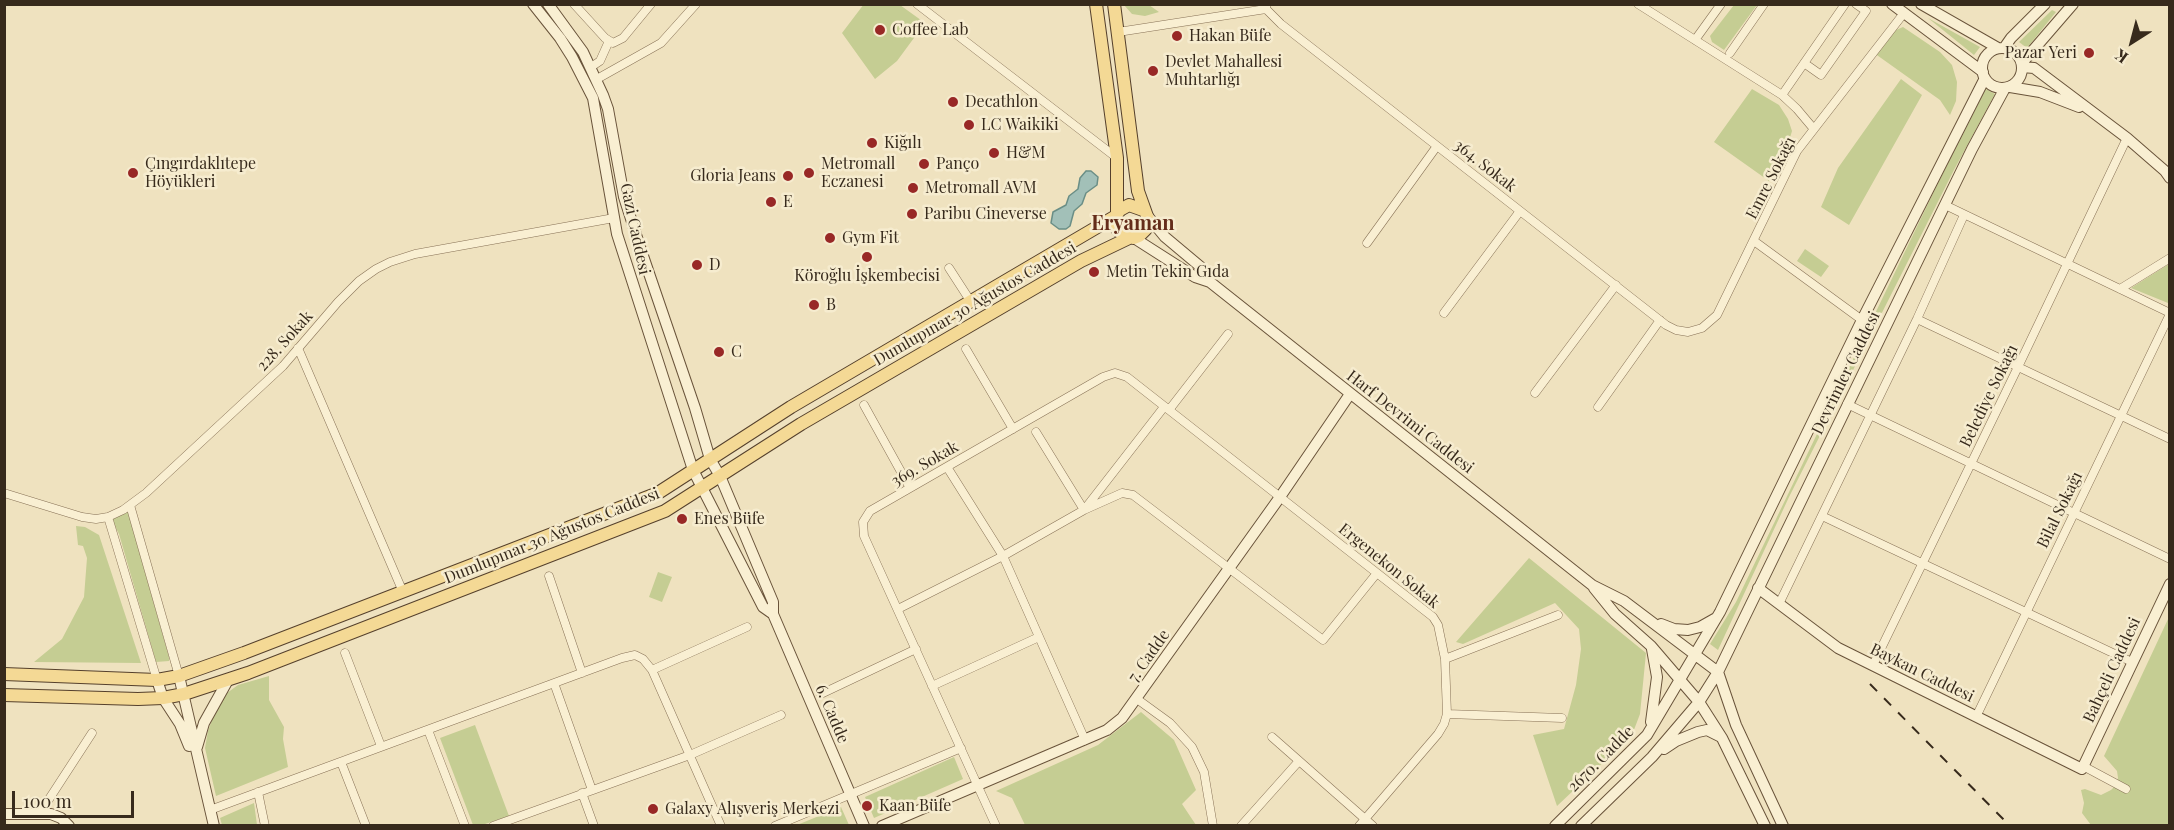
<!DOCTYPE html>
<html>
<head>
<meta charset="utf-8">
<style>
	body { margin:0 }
	#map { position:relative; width:2174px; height:830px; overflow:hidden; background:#efe2bf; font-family:"Playfair Display",serif }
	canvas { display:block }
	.frame { position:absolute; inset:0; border:6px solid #372a1c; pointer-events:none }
	.north { position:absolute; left:2102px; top:12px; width:60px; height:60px; -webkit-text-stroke:4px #f6eccf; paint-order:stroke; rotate:216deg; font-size:16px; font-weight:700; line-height:24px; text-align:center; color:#372a1c }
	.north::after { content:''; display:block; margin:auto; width:21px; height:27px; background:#372a1c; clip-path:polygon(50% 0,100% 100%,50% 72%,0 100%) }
	.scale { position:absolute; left:12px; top:791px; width:122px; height:27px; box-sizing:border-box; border:3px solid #372a1c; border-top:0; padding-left:8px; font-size:18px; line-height:21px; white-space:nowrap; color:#372a1c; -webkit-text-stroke:4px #f6eccf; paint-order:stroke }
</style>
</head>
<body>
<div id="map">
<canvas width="2174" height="830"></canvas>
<div class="frame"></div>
<div class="north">K</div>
<div class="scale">100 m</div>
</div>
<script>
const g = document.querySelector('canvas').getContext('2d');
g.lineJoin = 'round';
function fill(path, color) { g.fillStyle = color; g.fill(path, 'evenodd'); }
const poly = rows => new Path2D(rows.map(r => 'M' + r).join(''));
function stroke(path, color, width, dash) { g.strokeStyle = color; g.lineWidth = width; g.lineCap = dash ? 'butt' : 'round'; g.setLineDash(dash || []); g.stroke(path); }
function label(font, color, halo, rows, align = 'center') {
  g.font = font + ' "Playfair Display",serif'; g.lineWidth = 5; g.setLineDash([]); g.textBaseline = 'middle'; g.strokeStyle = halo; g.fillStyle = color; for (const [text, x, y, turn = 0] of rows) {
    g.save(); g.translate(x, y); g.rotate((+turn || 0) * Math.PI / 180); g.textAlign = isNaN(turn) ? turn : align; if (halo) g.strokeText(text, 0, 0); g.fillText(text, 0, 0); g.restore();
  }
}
const green = poly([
	[864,4,900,5,925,23,897,61,875,79,842,33],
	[1124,5,1149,5,1159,12,1145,16,1132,14],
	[1734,5,1757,5,1724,50,1712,42,1710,36],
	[2052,10,2056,12,2027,48,2019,42],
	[1928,18,1980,47,1974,55],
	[1903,27,1940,52,1952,65,1957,82,1956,101,1950,115,1940,100,1874,53,1896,30],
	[1901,79,1922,95,1849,225,1821,207,1838,168],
	[1752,89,1779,105,1788,119,1792,131,1786,151,1769,181,1714,142],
	[1986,89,1995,94,1955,168,1789,497,1718,650,1710,644,1736,602,1938,183],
	[1805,249,1829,266,1821,277,1797,261],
	[2169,264,2170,301,2168,303,2131,288],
	[128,512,169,657,169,661,156,662,119,534,110,517],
	[76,526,85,527,99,535,141,663,34,662,62,639,84,597,87,558,83,546,78,545],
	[1529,558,1646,653,1640,714,1632,735,1557,806,1533,735,1564,729,1576,685,1581,649,1579,629,1555,603,1463,644,1456,642],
	[658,572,672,577,662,602,649,597],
	[2169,617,2169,825,2091,825,2082,813,2084,803,2081,790,2085,789,2101,795,2111,790,2116,785,2118,778,2117,771,2104,756],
	[269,676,269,700,284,727,283,739,288,767,216,796,205,748,208,731,215,712,227,693,238,685],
	[1141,712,1174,740,1196,790,1182,804,1196,825,1025,825,1012,798,996,791,1098,745],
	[475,725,509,816,482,825,473,825,440,738],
	[954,757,963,779,874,818,865,797],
	[254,803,257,825,222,825,220,818],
	[841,807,849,825,797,825]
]);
const water = poly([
	[1086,171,1091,171,1098,177,1097,185,1086,193,1082,204,1074,211,1070,226,1066,229,1059,229,1051,223,1053,212,1066,205,1069,196,1078,189,1080,178,1086,171]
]);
const street = poly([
	[574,4,605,38,613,43,623,38,651,4],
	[917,4,1117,158],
	[1638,4,1782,95,1797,109,1813,128],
	[1266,9,1281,24,1666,325,1676,330,1688,332,1702,328,1717,315,1797,151,1904,13],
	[1118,32,1266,9,1266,6],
	[1695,40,1721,4],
	[1730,53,1764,4],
	[1804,63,1821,75,1866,11,1856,4],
	[591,67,600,61,609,41],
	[597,79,661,43,696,4],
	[1782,95,1845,4],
	[1945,205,2170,313],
	[1754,241,1862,320],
	[1367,243,1437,146],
	[949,268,971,302],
	[2120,289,2170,258],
	[1444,313,1520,211],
	[1917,319,2170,439],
	[298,348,403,592],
	[966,349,1013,429],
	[1535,393,1616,285],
	[1847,404,2170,559],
	[864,405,910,488],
	[1598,407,1660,320],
	[1169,410,1228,334],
	[1036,432,1084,510,1122,493,1133,495,1323,640,1377,573],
	[947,467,1003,556,1085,740],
	[4,493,82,517,96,519,108,517,123,510,146,493,283,366,338,302,359,281,376,269,390,262,415,254,614,218],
	[130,505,179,676],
	[1822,516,2132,662],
	[108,517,157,680],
	[549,576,582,673],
	[1779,604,1917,319,1964,215],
	[898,609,1003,556,1084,510,1164,407],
	[345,653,381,746],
	[1445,659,1558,615],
	[1873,665,2018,367,2127,138],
	[652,670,747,627],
	[554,683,592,790],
	[932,686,1039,637],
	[821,694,916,649],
	[1137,699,1170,723,1192,747,1204,772,1213,826],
	[1447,714,1562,718],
	[1976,717,2170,314],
	[428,730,465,826],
	[1272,737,1373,826],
	[341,762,366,826],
	[2083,766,2126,789],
	[258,792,265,826],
	[582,793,594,826],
	[210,810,622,658,635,655,643,659,652,670,721,826],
	[40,813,92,733],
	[493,826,690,755,781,715],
	[775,826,961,748],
	[996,826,864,536,863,522,870,511,1103,377,1115,373,1127,377,1433,617,1438,625,1445,659,1447,714,1444,724,1438,734,1359,826],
	[1241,826,1299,761]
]);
const secondary = poly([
	[533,4,560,38,572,57,593,98,617,234,693,470,763,607,773,614,773,602,720,476,710,459,695,408,640,247,624,197,608,109,603,95,583,52,548,4],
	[1892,4,1983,72],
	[1921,4,1998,48],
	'1982 68a20 20 0 1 1 40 0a20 20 0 1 1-40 0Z',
	[2004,48,2011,38,2045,4],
	[2022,63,2073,4],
	[2022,67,2034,68,2127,138,2165,171,2170,178],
	[2010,87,2040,92,2079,107],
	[1146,214,1165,237,1202,268,1210,282],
	[1134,238,1195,277,1210,282,1592,585,1624,601,1718,672],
	[1594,588,1615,614,1651,646,1699,702,1722,738,1765,826],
	[1758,588,1838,648,2082,769,2170,584],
	[773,614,864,826],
	[1661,624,1674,629,1688,630,1700,627,1716,618],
	[1718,672,1736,725,1783,826],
	[179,676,214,826],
	[157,680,163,698,180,724,189,746],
	[1651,722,1657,677,1652,649],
	[197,747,204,723,228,680],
	[1664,749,1676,741,1698,732,1707,730,1721,737],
	[4,814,51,814,61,818,69,826],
	[882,826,1107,730,1122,718,1280,497,1350,394],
	[1555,826,1647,735,1720,612,1862,320,1985,78],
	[1581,826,1652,757,1699,702,1718,672,1972,149,2005,88]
]);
const primary = poly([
	[1096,4,1117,158,1117,214,1115,224,1117,229,1124,236,1134,238,1139,236,1146,229,1148,219,1138,191,1114,4],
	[1117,214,1120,210,1129,205,1143,210],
	[4,674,157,680,179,676,244,653,658,493,791,407,1116,216],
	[4,695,138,699,163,698,184,694,248,673,665,511,801,424,1081,261,1129,238]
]);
const rail = poly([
	[1870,684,2010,826]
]);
const markers = [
	[880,30,6,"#982826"],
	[1177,36,6,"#982826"],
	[2089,53,6,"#982826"],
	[1153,71,6,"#982826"],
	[953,102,6,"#982826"],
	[969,125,6,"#982826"],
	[872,143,6,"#982826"],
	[994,153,6,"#982826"],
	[924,164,6,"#982826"],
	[133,173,6,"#982826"],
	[809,173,6,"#982826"],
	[788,176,6,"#982826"],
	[913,188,6,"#982826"],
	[771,202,6,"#982826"],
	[912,214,6,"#982826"],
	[830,238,6,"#982826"],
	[867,257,6,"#982826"],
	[697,265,6,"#982826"],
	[1094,272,6,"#982826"],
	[814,305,6,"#982826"],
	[719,352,6,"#982826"],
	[682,519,6,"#982826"],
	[867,806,6,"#982826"],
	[653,809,6,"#982826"]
];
const poiNames = [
	["Coffee Lab",892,30],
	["Hakan Büfe",1189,36],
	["Pazar Yeri",2077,53,"right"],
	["Devlet Mahallesi",1165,62],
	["Muhtarlığı",1165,80],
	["Decathlon",965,102],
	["LC Waikiki",981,125],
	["Kiğılı",884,143],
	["H&M",1006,153],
	["Çıngırdaklıtepe",145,164],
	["Höyükleri",145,182],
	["Metromall",821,164],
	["Eczanesi",821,182],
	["Panço",936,164],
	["Gloria Jeans",776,176,"right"],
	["Metromall AVM",925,188],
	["E",783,202],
	["Paribu Cineverse",924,214],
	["Gym Fit",842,238],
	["D",709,265],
	["Metin Tekin Gıda",1106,272],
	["Köroğlu İşkembecisi",867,276,"center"],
	["B",826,305],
	["C",731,352],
	["Enes Büfe",694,519],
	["Kaan Büfe",879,806],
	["Galaxy Alışveriş Merkezi",665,809]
];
const streetNames = [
	["364. Sokak",1485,166,38],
	["Emre Sokağı",1771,178,-63],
	["Gazi Caddesi",635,229,78],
	["Dumlupınar 30 Ağustos Caddesi",975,304,-30],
	["228. Sokak",285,341,-48],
	["Devrimler Caddesi",1846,373,-64],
	["Belediye Sokağı",1989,396,-64],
	["Harf Devrimi Caddesi",1410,422,38],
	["369. Sokak",925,464,-30],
	["Bilal Sokağı",2060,510,-64],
	["Dumlupınar 30 Ağustos Caddesi",552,536,-22],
	["Ergenekon Sokak",1389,566,39],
	["7. Cadde",1149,656,-55],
	["Bahçeli Caddesi",2112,670,-65],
	["Baykan Caddesi",1922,673,26],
	["6. Cadde",832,714,67],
	["2670. Cadde",1601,759,-45]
];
const quarterNames = [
	["Eryaman",1133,224]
];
fill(green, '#c5cd93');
fill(water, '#a2c0b8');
stroke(water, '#6a8e86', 1.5);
stroke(street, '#887257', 9);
stroke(secondary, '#69533a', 12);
stroke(primary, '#55402c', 14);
stroke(street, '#f9efd2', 8);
stroke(secondary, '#f9efd2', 10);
stroke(primary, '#f4d995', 12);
stroke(rail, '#372a1c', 2, [10, 10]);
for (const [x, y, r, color] of markers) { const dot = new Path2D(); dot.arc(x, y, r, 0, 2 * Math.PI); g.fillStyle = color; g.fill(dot); stroke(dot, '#f6eccf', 2); }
label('16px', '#372a1c', '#f6eccf', poiNames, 'left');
label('16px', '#372a1c', '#f6eccf', streetNames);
label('bold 20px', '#642c1a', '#f6eccf', quarterNames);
</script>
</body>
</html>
